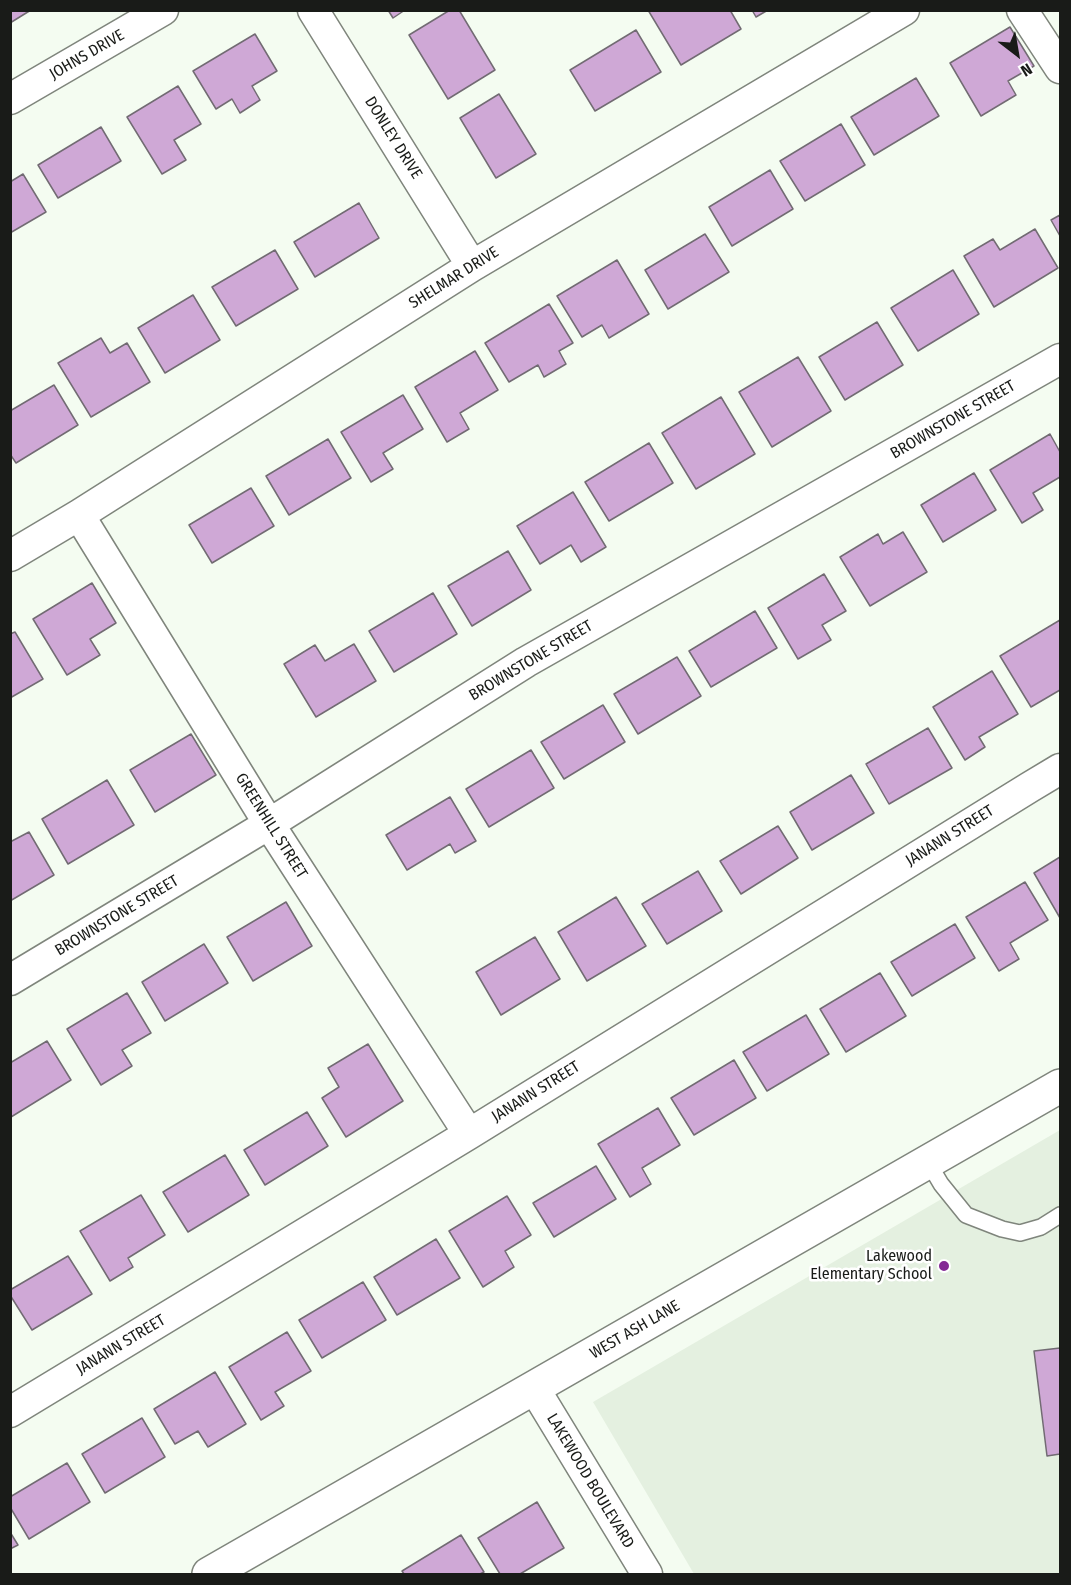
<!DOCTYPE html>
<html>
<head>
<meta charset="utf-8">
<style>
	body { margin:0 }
	#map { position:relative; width:1071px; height:1585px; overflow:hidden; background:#f4fcf1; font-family:"Fira Sans Condensed",sans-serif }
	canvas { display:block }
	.frame { position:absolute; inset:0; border:12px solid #191b18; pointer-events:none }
	.north { position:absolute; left:987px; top:24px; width:60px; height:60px; -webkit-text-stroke:4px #fff; paint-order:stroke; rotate:149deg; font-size:16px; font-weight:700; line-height:24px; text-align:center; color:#191b18 }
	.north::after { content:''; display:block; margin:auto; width:21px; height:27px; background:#191b18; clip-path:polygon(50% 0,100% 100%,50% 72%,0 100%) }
</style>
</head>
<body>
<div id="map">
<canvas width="1071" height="1585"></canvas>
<div class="frame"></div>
<div class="north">N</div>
</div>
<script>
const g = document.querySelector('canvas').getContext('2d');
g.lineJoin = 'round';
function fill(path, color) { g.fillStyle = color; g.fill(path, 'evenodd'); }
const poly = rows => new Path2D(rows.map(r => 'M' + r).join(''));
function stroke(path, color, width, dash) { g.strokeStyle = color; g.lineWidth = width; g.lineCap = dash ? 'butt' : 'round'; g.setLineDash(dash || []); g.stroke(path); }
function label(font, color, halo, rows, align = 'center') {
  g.font = font + ' "Fira Sans Condensed",sans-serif'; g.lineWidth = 5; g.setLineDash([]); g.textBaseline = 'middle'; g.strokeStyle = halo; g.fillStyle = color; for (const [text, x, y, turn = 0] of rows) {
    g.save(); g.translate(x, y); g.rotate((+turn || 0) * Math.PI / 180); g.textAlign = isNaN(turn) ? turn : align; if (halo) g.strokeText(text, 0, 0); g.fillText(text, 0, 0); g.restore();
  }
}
const built = poly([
	[1060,1130,1060,1574,694,1574,593,1402]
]);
const building = poly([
	[10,10,31,10,10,23,10,10],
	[388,10,405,10,393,18,388,10],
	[450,10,459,10,495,70,448,99,409,35,450,10],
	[648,10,730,10,741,29,681,65,648,10],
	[752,10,768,10,756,17,752,10],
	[1010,27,1034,66,1008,81,1016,95,981,116,950,63,1010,27],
	[636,30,661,72,595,111,570,70,636,30],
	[255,34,277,71,252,86,260,100,240,113,232,99,216,109,193,71,255,34],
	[916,78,939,116,874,155,851,117,916,78],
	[178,86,201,124,174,140,186,160,162,174,127,117,178,86],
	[499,94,536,154,496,178,460,118,499,94],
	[841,124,865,165,805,201,780,161,841,124],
	[101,127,121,161,58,198,38,165,101,127],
	[770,170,793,209,732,246,709,207,770,170],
	[23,174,46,212,10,233,10,182,23,174],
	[359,203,379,238,315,277,294,242,359,203],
	[1060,215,1060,236,1051,220,1060,215],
	[1035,229,1058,268,994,307,964,256,993,239,1000,250,1035,229],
	[705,234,729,272,668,309,645,270,705,234],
	[275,250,298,289,236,326,212,287,275,250],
	[617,260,649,314,609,338,602,325,582,337,557,296,617,260],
	[953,270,979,314,918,351,891,308,953,270],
	[193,295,220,340,165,373,138,328,193,295],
	[549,304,573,343,559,351,566,364,544,377,538,365,509,382,485,343,549,304],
	[877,322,903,365,845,400,819,357,877,322],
	[101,338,110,353,127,343,150,382,91,417,58,363,101,338],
	[475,351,498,390,460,413,469,429,447,442,415,387,475,351],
	[798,357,831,411,772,447,739,392,798,357],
	[54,385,78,425,16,463,10,454,10,411,54,385],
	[403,395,423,429,383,453,393,469,371,482,341,432,403,395],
	[721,397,755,454,696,489,662,433,721,397],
	[1050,434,1060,452,1060,477,1033,493,1043,510,1022,523,990,470,1050,434],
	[328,439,351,478,289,515,266,476,328,439],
	[649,443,673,483,609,521,585,482,649,443],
	[974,473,996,510,943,542,921,505,974,473],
	[251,488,274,526,212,563,189,525,251,488],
	[573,492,606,547,581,562,571,545,540,564,517,526,573,492],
	[903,532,927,572,870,606,840,557,878,534,883,544,903,532],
	[508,551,531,590,472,626,448,586,508,551],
	[824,574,846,611,822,625,831,640,798,659,768,608,824,574],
	[92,583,116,623,90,639,100,655,67,675,33,619,92,583],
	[433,593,457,634,394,672,369,631,433,593],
	[755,611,777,648,711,687,689,651,755,611],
	[1060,620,1060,690,1031,707,1000,656,1060,620],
	[15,632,43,679,10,698,10,634,15,632],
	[354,644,376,681,316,717,284,664,315,645,325,661,354,644],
	[677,657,701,696,638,734,614,694,677,657],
	[992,671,1018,714,979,737,985,747,965,760,933,707,992,671],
	[603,705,625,742,564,779,541,742,603,705],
	[928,728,952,768,889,804,866,764,928,728],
	[191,734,216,775,155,812,130,770,191,734],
	[531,750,554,788,489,827,466,789,531,750],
	[851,775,874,813,812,850,790,812,851,775],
	[107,780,134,825,68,864,42,819,107,780],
	[450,797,476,841,455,853,450,844,407,870,386,835,450,797],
	[778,826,798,858,741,894,720,861,778,826],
	[29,832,54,875,10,901,10,842,29,832],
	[1060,857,1060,918,1034,873,1060,857],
	[698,871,722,911,667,944,642,904,698,871],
	[1025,882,1048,920,1010,943,1019,959,999,971,966,917,1025,882],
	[616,897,646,946,587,981,558,932,616,897],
	[286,902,312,946,253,981,227,937,286,902],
	[955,924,975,958,912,996,891,962,955,924],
	[535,937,560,979,501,1015,476,972,535,937],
	[204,944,228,983,165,1021,142,982,204,944],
	[880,973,906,1016,846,1052,820,1009,880,973],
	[127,993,151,1033,122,1050,132,1066,101,1085,67,1029,127,993],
	[806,1015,829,1054,767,1091,743,1052,806,1015],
	[47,1041,71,1080,11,1117,10,1063,47,1041],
	[368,1044,403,1101,346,1137,322,1098,339,1087,328,1068,368,1044],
	[734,1060,756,1098,694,1135,671,1098,734,1060],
	[658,1108,680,1145,642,1168,651,1184,630,1197,598,1144,658,1108],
	[307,1112,328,1146,265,1185,244,1150,307,1112],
	[225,1155,249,1195,188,1232,163,1192,225,1155],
	[596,1166,616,1199,554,1237,533,1203,596,1166],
	[141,1195,165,1235,128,1258,133,1267,110,1281,80,1231,141,1195],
	[507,1196,531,1235,505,1251,514,1267,483,1287,449,1231,507,1196],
	[436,1239,460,1278,397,1315,374,1277,436,1239],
	[68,1256,92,1294,32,1330,10,1295,10,1290,68,1256],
	[363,1282,386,1320,322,1358,299,1320,363,1282],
	[287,1332,311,1371,275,1392,284,1406,261,1420,229,1367,287,1332],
	[1060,1348,1060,1454,1047,1456,1034,1351,1060,1348],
	[215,1372,246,1424,208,1447,198,1431,175,1444,154,1409,215,1372],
	[142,1418,165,1457,105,1493,82,1454,142,1418],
	[67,1463,90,1502,29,1539,10,1507,10,1497,67,1463],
	[537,1502,564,1548,520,1574,500,1574,478,1538,537,1502],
	[10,1532,18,1545,10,1549,10,1532],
	[461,1535,484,1572,480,1574,404,1574,402,1571,461,1535]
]);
const service = poly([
	[928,1162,941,1184,966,1215,1002,1229,1020,1233,1041,1227,1060,1215]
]);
const minor = poly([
	[313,10,472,266],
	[1022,10,1060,68],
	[10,99,163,10],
	[79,515,269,824,469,1134],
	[10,556,79,515,472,266,904,10],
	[10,980,269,824,526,662,1060,359],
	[534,1388,647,1574],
	[10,1412,469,1134,1030,787,1060,769]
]);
const tertiary = poly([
	[209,1574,1060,1086]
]);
const markers = [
	[944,1266,6,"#832894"]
];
const streetNames = [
	["JOHNS DRIVE",87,55,-30],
	["DONLEY DRIVE",393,138,58],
	["SHELMAR DRIVE",454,278,-32],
	["BROWNSTONE STREET",953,420,-30],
	["BROWNSTONE STREET",531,661,-31],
	["GREENHILL STREET",271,826,58],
	["JANANN STREET",950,836,-32],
	["BROWNSTONE STREET",117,916,-31],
	["JANANN STREET",536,1092,-32],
	["WEST ASH LANE",635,1330,-30],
	["JANANN STREET",121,1345,-31],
	["LAKEWOOD BOULEVARD",590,1481,59]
];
const poiNames = [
	["Lakewood",932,1257],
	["Elementary School",932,1275]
];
fill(built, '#e4f0e0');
fill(building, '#cfa8d6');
stroke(building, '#726b73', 1.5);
stroke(service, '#7f857c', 18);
stroke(minor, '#7f857c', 33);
stroke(tertiary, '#7f857c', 36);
stroke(service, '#fff', 15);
stroke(minor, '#fff', 30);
stroke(tertiary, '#fff', 33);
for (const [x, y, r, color] of markers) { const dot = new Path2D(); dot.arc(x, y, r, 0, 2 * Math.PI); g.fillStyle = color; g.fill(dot); stroke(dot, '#fff', 2); }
label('16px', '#191b18', '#fff', streetNames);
label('16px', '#191b18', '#fff', poiNames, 'right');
</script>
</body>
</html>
